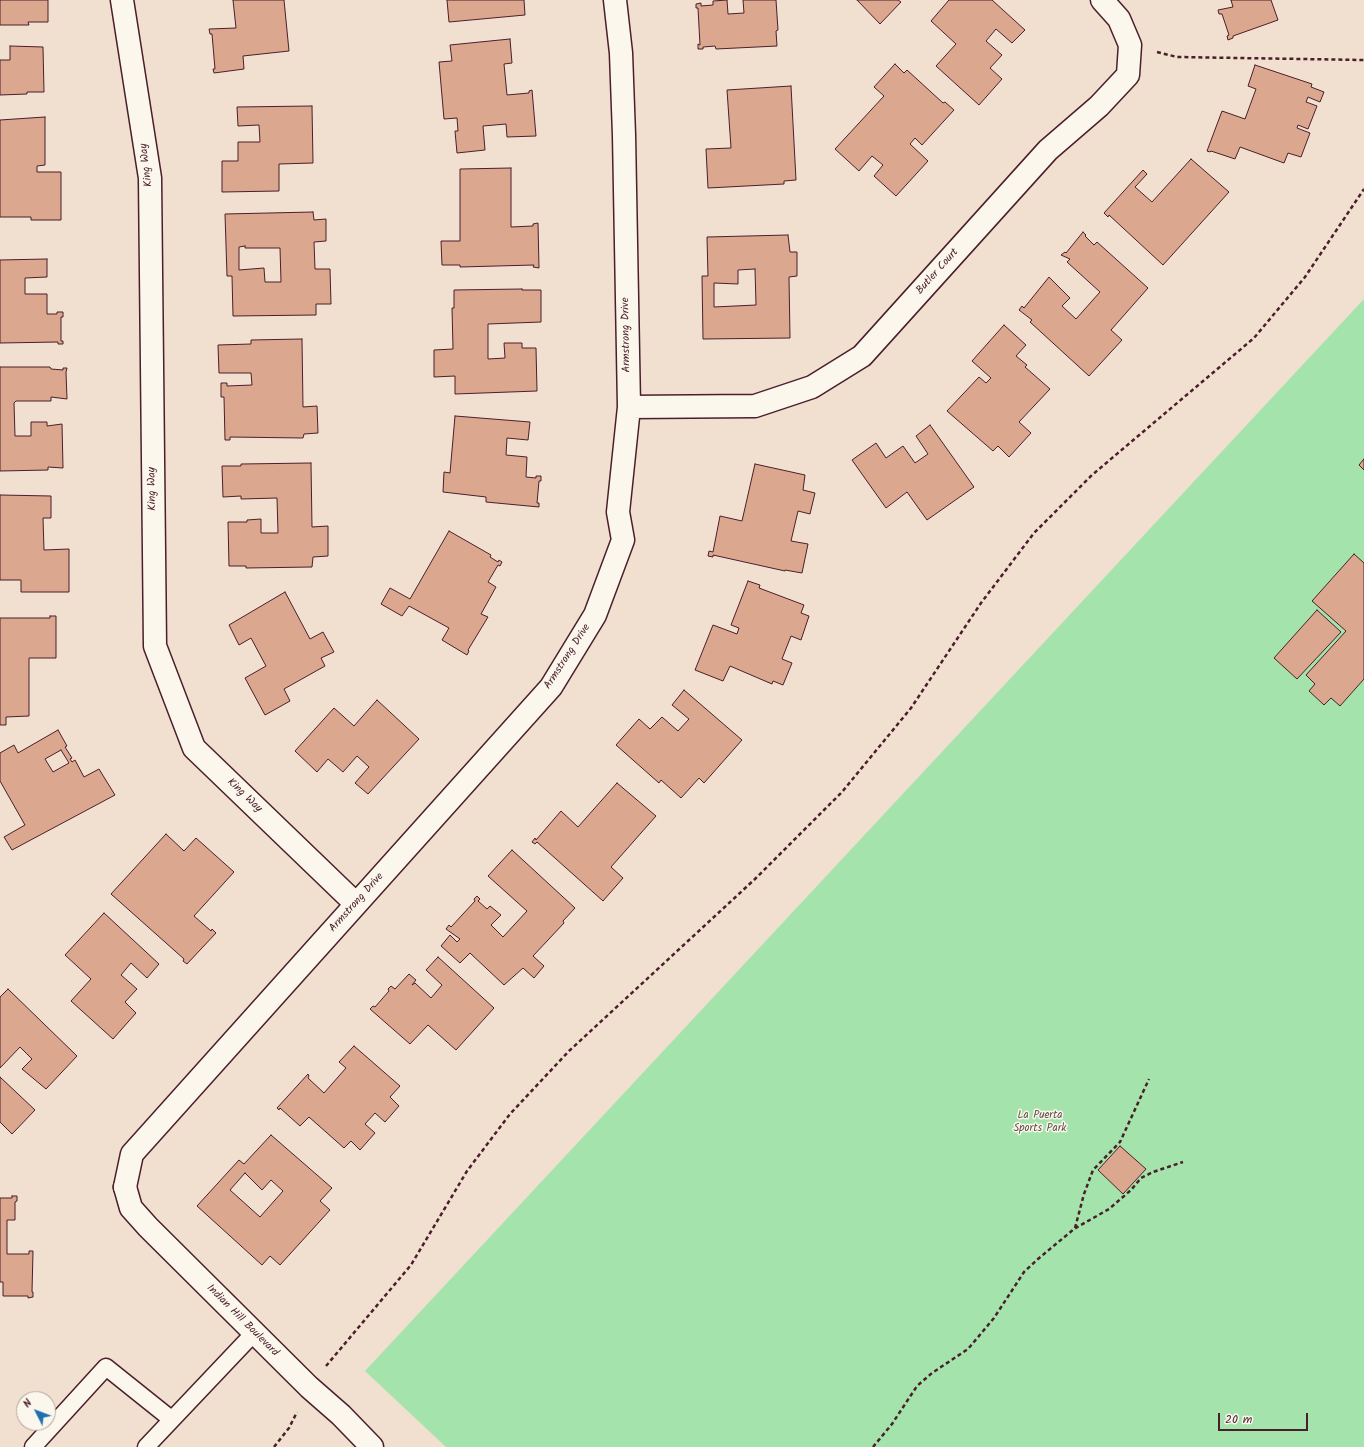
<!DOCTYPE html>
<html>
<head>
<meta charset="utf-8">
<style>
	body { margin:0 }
	#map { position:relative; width:1364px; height:1447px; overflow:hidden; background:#f1dfd0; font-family:Kalam,sans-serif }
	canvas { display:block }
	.north { position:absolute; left:16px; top:1391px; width:40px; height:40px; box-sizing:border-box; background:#fbf7ec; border:1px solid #b4a19f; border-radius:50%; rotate:312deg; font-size:11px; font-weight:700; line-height:16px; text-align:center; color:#4a1f2b }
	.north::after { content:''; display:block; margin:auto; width:14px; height:18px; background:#1f6fb2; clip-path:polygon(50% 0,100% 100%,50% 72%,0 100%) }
	.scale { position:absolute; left:1218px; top:1413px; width:90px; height:18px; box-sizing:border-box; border:2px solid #4a1f2b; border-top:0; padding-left:5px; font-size:12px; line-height:14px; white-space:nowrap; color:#4a1f2b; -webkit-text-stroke:3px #fbf7ec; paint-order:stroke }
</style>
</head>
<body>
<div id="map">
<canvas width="1364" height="1447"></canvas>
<div class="north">N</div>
<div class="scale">20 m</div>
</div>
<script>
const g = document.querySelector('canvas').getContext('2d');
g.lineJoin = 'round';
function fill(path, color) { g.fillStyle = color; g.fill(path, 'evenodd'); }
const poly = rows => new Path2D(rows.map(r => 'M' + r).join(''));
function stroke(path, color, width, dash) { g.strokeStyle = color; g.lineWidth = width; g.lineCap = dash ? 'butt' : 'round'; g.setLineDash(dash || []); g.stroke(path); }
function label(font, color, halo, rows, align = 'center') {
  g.font = font + ' Kalam,sans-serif'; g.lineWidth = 3; g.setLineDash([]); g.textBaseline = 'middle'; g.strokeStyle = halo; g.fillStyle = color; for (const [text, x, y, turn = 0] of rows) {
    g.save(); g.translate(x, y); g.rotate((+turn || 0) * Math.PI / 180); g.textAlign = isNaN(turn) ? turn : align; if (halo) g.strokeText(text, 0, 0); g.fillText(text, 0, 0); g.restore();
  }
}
const green = poly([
	[1364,299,1364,1447,446,1447,365,1371]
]);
const building = poly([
	[0,0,48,0,48,22,28,22,29,25,0,25,0,0],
	[233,0,284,0,289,51,243,56,244,69,214,73,213,69,215,69,212,34,210,34,209,29,236,28,233,0],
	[447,0,524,0,525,15,449,22,447,0],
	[727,0,728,14,744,13,743,0,776,0,778,30,776,31,777,46,716,49,715,46,703,47,703,49,698,49,698,44,700,45,698,8,696,8,696,4,701,3,701,6,713,5,713,1,727,0],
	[857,0,898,0,901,2,880,24,857,0],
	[949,0,992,0,1025,30,1012,43,996,29,986,41,1002,55,990,68,1002,79,979,105,936,66,956,44,931,21,949,0],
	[1231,0,1271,0,1278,20,1233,36,1233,38,1228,40,1227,36,1229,35,1222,14,1219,14,1218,10,1233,7,1231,0],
	[510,39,512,63,504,64,507,95,529,93,529,91,532,90,536,136,507,137,506,124,483,126,485,150,457,153,455,131,458,131,457,118,444,119,439,62,452,61,450,45,510,39],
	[10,46,43,47,44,92,27,92,27,94,0,95,0,60,10,60,10,46],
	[895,64,904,73,907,70,943,103,945,102,954,110,922,145,915,138,910,144,928,161,896,196,874,176,883,165,872,156,859,171,835,149,884,96,874,87,895,64],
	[1255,65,1312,84,1311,87,1324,92,1320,102,1308,97,1306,102,1317,106,1308,129,1298,125,1297,128,1310,133,1301,157,1288,153,1284,163,1240,147,1235,159,1211,151,1210,152,1207,151,1222,111,1245,119,1256,89,1248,86,1255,65],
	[791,86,796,180,784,181,784,184,708,188,706,149,731,148,727,90,791,86],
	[312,106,313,163,279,164,279,191,222,192,222,161,238,161,238,142,260,142,259,125,238,126,237,107,312,106],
	[45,117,45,165,37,166,37,172,61,172,61,220,31,220,31,217,0,217,0,120,45,117],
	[1191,159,1229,192,1163,265,1109,215,1108,217,1104,213,1143,170,1147,174,1135,187,1152,202,1191,159],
	[511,168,511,227,533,226,533,224,538,223,539,268,533,267,534,265,460,267,460,265,442,265,441,241,460,241,460,169,511,168],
	[313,212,314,220,326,219,326,241,314,242,315,269,330,269,331,304,316,304,316,315,233,316,232,276,227,276,225,214,313,212],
	[245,246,245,248,280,248,281,282,265,282,264,268,239,270,239,247,245,246],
	[1083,232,1086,235,1085,236,1094,245,1097,242,1148,288,1111,330,1122,340,1089,376,1030,322,1032,320,1019,310,1022,306,1024,308,1049,277,1070,298,1062,306,1076,319,1100,292,1067,262,1070,259,1061,255,1065,252,1066,253,1083,232],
	[788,235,790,252,797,252,797,276,789,277,790,338,703,339,702,276,708,276,707,237,788,235],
	[755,269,756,305,714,307,714,283,738,284,738,270,755,269],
	[47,259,47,277,25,278,25,294,47,294,47,314,57,314,57,312,63,312,63,317,61,317,61,341,63,341,63,344,58,344,58,342,0,343,0,260,47,259],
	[522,289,522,290,541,290,541,322,488,324,488,359,505,358,504,343,522,343,522,348,536,348,537,391,455,394,455,376,434,377,434,350,453,349,452,308,454,308,454,290,522,289],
	[1004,325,1026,345,1016,356,1027,365,1025,367,1050,389,1019,422,1031,433,1009,457,998,446,993,451,947,411,979,377,986,383,991,378,972,361,1004,325],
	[302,339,303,407,317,406,318,433,304,434,303,438,230,437,230,440,225,440,224,397,221,397,221,383,227,383,227,386,252,385,251,373,219,373,218,345,251,344,251,340,302,339],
	[0,367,50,367,51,369,63,370,63,368,67,368,66,372,67,399,51,397,51,401,16,401,14,403,15,436,31,436,31,422,47,422,47,426,62,424,63,468,48,467,48,470,0,471,0,367],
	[455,416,530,422,528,440,507,438,506,455,527,457,526,477,536,478,536,476,541,476,541,481,539,481,537,503,539,503,539,507,486,502,486,497,443,492,444,472,450,473,455,416],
	[930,425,974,487,927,520,907,492,886,508,852,460,876,443,886,458,903,446,915,463,928,454,916,436,930,425],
	[1364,459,1364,470,1359,465,1364,459],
	[311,463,312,527,328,526,328,556,313,557,312,567,246,568,246,566,229,566,228,522,247,522,247,520,261,519,261,533,278,533,277,498,241,499,241,496,223,497,222,466,241,466,241,464,311,463],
	[755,464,805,475,803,490,815,493,810,514,798,511,791,541,808,544,802,573,785,570,785,571,713,555,713,557,708,556,709,551,713,552,720,516,742,521,755,464],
	[0,495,51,496,51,518,43,518,44,550,69,549,69,592,21,592,21,580,0,580,0,495],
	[449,531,491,555,490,557,498,562,499,560,502,562,500,566,498,565,488,582,496,587,481,614,488,617,468,650,469,651,467,655,442,640,449,628,409,606,402,616,381,604,390,588,410,599,449,531],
	[1354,554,1364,563,1364,679,1340,706,1331,698,1324,705,1309,691,1315,684,1306,675,1346,631,1312,601,1354,554],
	[748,581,760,585,759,588,804,605,801,613,809,616,801,640,791,636,782,659,792,663,783,685,773,681,772,684,730,666,723,681,695,670,713,625,737,634,739,628,731,625,748,581],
	[285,592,310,639,323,632,334,652,321,658,325,666,284,689,290,701,265,715,245,678,266,666,251,638,239,645,229,625,285,592],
	[1317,610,1341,632,1297,679,1274,658,1317,610],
	[50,616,56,616,56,658,29,658,29,716,6,717,6,725,0,725,0,618,50,618,50,616],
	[684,690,742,740,704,783,699,778,681,798,661,780,659,783,616,745,639,719,650,729,662,717,678,731,689,719,672,705,684,690],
	[377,700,419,739,368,794,355,783,369,767,357,756,343,772,328,759,317,772,295,751,334,708,354,726,377,700],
	[58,730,67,746,65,747,72,758,70,759,72,762,75,760,84,777,99,769,115,795,12,850,4,837,25,825,0,781,0,753,14,745,18,753,58,730],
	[61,750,69,763,53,772,45,759,61,750],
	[617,783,656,816,611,867,623,878,603,901,537,842,535,844,532,842,535,838,536,840,561,811,578,827,617,783],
	[166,834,184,851,196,838,234,872,194,916,211,931,212,929,216,933,187,964,183,961,184,959,111,894,166,834],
	[512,850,575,908,563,921,564,923,533,956,544,966,534,978,523,968,504,985,470,953,460,963,441,946,450,935,457,942,460,939,446,929,449,925,451,927,475,901,474,899,477,896,480,899,478,901,487,909,490,906,501,915,491,925,503,937,527,911,488,876,512,850],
	[104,913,159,964,147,978,131,963,121,975,137,989,125,1002,136,1013,113,1039,71,1001,91,979,65,955,104,913],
	[438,957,494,1008,456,1050,428,1025,410,1044,370,1009,373,1006,375,1007,389,991,388,989,391,986,395,989,409,974,416,980,412,985,415,983,431,998,442,985,426,970,438,957],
	[8,989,77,1056,46,1089,22,1069,32,1059,20,1047,0,1068,0,997,8,989],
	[354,1046,400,1086,390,1097,399,1106,385,1122,375,1113,365,1124,375,1133,360,1150,351,1141,344,1148,309,1117,300,1126,280,1108,279,1110,277,1108,308,1074,309,1076,308,1078,324,1093,346,1068,339,1062,354,1046],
	[0,1077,35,1110,12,1134,0,1122,0,1077],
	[271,1135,332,1188,320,1201,330,1210,280,1265,270,1256,262,1265,197,1206,239,1160,244,1164,271,1135],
	[245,1173,262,1190,271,1180,283,1191,260,1217,230,1190,245,1173],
	[1120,1146,1146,1169,1123,1194,1098,1170,1120,1146],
	[12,1196,17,1196,17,1201,15,1202,15,1220,7,1220,7,1254,29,1254,29,1251,33,1251,32,1292,33,1292,33,1297,28,1298,28,1296,3,1296,3,1282,0,1282,0,1198,12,1198,12,1196]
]);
const path = poly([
	[1157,52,1177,57,1364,60],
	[1075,1228,1084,1194,1093,1170,1120,1142,1149,1079],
	[326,1366,411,1265,467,1171,510,1114,569,1051,755,879,842,792,911,708,981,603,1034,533,1092,475,1254,338,1305,277,1364,189],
	[274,1447,289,1428,297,1412],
	[873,1447,892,1424,917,1386,932,1373,968,1349,994,1318,1024,1272,1038,1259,1074,1229,1109,1209,1131,1190,1141,1178,1153,1172,1183,1162]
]);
const service = poly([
	[33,1447,106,1367,171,1419],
	[146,1447,254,1333]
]);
const minor = poly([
	[122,0,150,178,155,646,194,748,356,904],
	[629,407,755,406,812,387,862,356,1048,150,1099,106,1128,75,1130,45,1119,19,1102,0],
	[125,1187,132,1154,551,687,595,615,623,540,618,512,629,407,624,135,621,53,615,0]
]);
const tertiary = poly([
	[125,1187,131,1208,148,1227,309,1387,341,1415,372,1447]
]);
const streetNames = [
	["King Way",147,165,-97],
	["Butler Court",938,272,-48],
	["Armstrong Drive",627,335,-91],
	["King Way",153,489,-91],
	["Armstrong Drive",568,657,-57],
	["King Way",244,796,44],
	["Armstrong Drive",357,903,-48],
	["Indian Hill Boulevard",242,1321,45]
];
const parkNames = [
	["La Puerta",1040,1116],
	["Sports Park",1040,1129]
];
fill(green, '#a4e3ab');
fill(building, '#dba78f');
stroke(building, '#4a1f2b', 1);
stroke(service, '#4a1f2b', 19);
stroke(minor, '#4a1f2b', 25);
stroke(tertiary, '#4a1f2b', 25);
stroke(path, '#4a1f2b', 2.5, [4, 3]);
stroke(service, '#fbf7ec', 16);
stroke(minor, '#fbf7ec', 22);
stroke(tertiary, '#fbf7ec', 22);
label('11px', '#4a1f2b', '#fbf7ec', streetNames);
label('11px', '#60504b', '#fbf7ec', parkNames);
</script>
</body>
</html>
